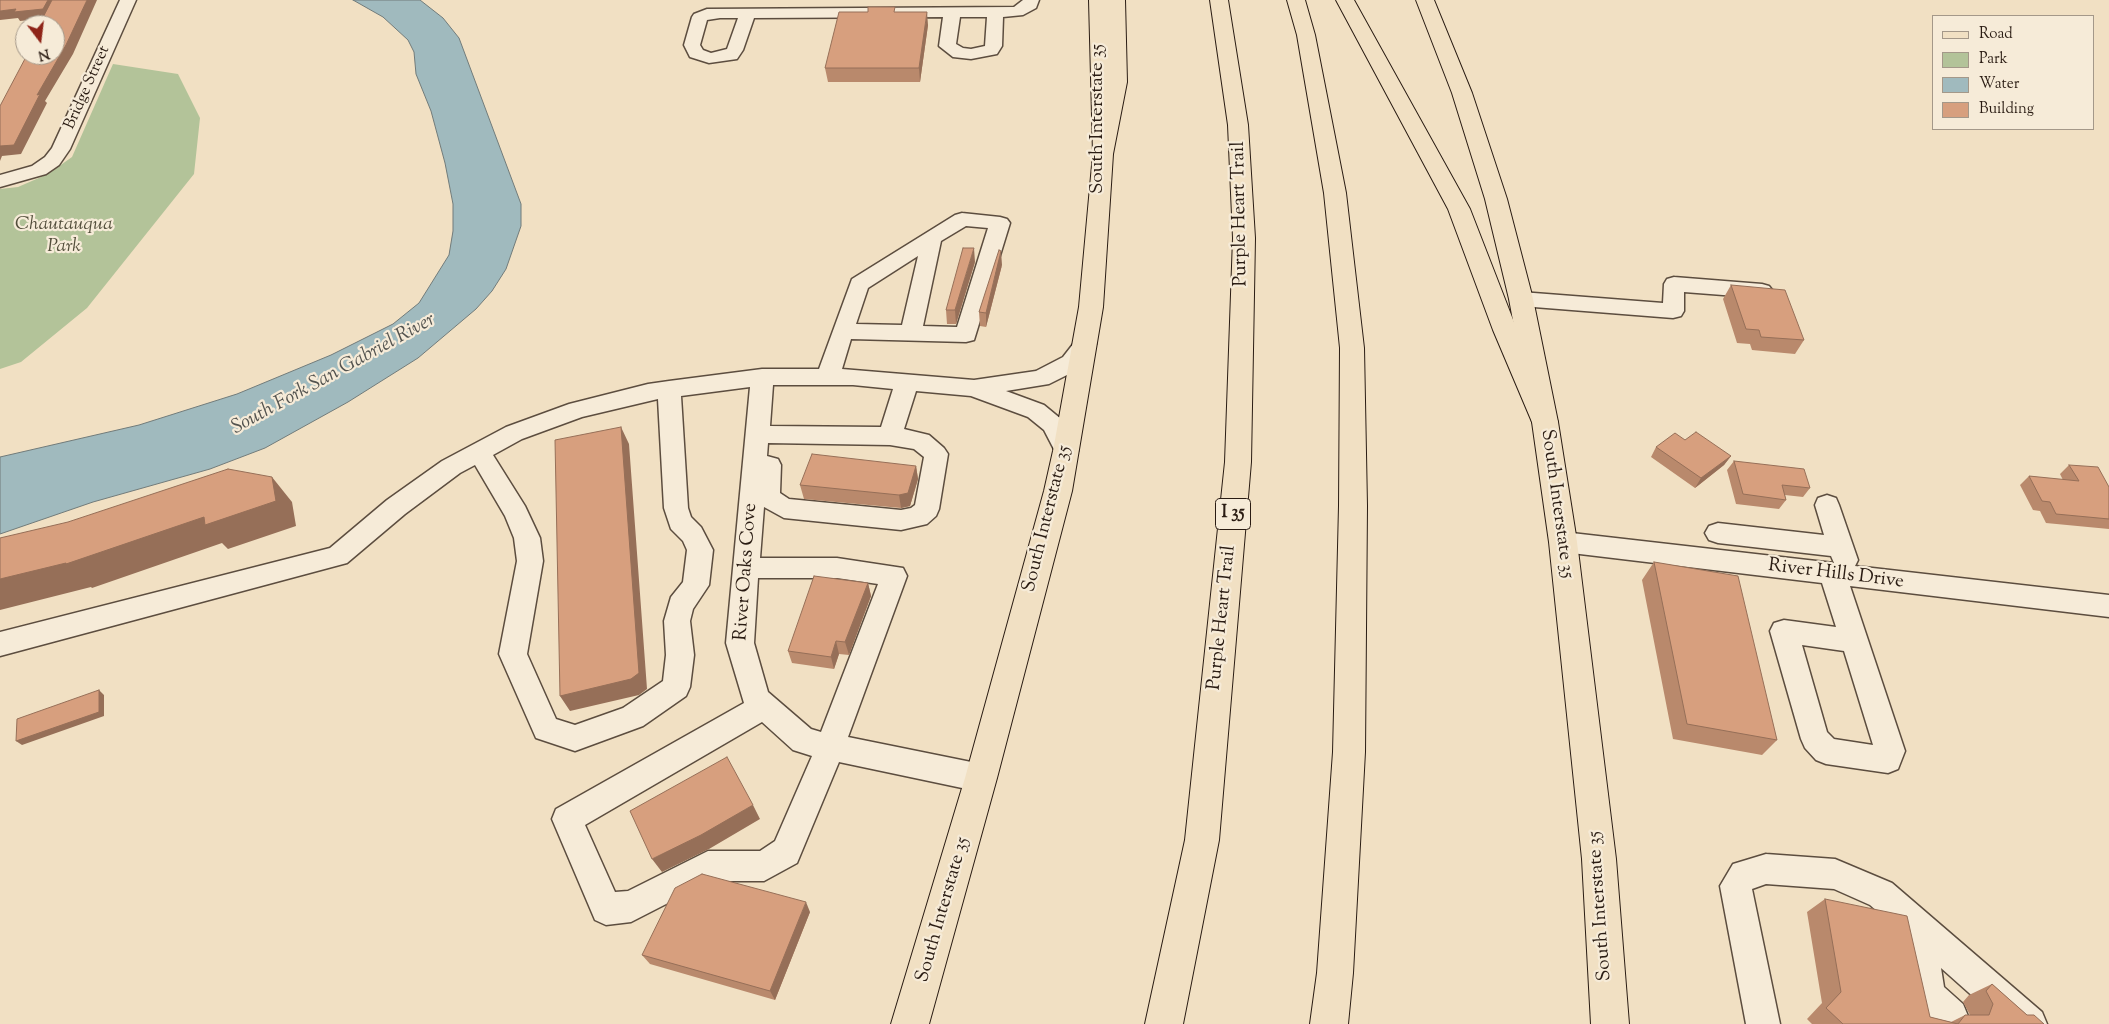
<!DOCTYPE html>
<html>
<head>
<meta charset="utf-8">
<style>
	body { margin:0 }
	#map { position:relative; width:2109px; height:1024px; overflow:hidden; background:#f1e0c3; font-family:"Sorts Mill Goudy",serif }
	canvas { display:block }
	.legend { position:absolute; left:1932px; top:15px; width:162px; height:115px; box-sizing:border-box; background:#f6ebd8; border:1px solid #a49889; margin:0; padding:6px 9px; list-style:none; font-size:15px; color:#2a1c13 }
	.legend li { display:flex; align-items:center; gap:10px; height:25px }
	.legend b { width:25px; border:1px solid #a49889 }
	.north { position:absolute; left:15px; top:15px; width:50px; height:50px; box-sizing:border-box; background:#f6ebd8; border:1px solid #a49889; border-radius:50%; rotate:165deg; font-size:14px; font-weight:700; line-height:20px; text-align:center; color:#2a1c13 }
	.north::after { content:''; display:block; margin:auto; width:18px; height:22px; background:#8f2418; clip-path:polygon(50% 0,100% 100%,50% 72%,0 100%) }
</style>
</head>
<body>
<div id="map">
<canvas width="2109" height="1024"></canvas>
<ul class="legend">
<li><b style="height:6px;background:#f1e0c3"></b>Road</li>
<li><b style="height:14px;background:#b3c399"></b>Park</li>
<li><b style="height:14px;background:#a0babe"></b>Water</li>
<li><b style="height:14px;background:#d79f7e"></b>Building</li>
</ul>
<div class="north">N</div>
</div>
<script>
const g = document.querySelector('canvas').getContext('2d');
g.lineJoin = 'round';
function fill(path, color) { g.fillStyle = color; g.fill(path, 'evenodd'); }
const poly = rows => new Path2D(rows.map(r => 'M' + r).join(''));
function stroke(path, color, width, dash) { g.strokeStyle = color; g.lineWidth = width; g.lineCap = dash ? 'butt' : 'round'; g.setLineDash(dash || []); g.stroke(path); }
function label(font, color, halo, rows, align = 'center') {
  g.font = font + ' "Sorts Mill Goudy",serif'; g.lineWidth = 4.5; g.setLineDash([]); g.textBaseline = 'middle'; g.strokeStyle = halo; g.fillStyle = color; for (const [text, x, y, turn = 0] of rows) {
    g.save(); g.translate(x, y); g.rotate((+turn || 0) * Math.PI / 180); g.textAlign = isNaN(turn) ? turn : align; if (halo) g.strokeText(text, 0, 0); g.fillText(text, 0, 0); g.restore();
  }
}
const green = poly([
	[113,64,178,74,200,118,194,174,87,308,21,362,0,369,0,189,18,187,48,174,72,157]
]);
const water = poly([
	[353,0,420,0,443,18,459,38,521,204,521,226,506,269,492,291,476,309,418,358,348,402,265,448,210,469,93,502,0,534,0,457,139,425,237,394,331,355,393,324,419,303,449,255,453,231,453,204,445,163,431,111,416,74,414,52,408,40,383,17,353,0]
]);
const minor = poly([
	[120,0,136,0,70,149,59,165,46,174,0,187,0,175,32,166,45,157,52,148,120,0],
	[1023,0,1039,0,1036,8,1023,15,1003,17,1002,46,997,54,971,59,953,57,939,46,943,17,754,18,743,50,737,59,709,63,690,57,684,45,692,17,694,14,707,9,1014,7,1023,0],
	[960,17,987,17,985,46,971,49,963,48,956,44,960,17],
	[720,18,738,18,727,49,711,53,703,50,700,45,707,20,720,18],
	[962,213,1000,217,1007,219,1010,223,974,340,966,342,851,339,842,369,974,380,1036,371,1063,357,1077,339,1085,336,1093,339,1096,344,1079,369,1049,384,1006,391,1044,405,1061,419,1078,451,1074,457,1066,460,1058,457,1044,430,1028,417,971,396,916,391,904,429,929,435,944,448,948,454,939,509,936,516,927,524,901,530,784,518,764,507,760,558,837,558,903,568,907,576,848,737,981,764,991,768,996,778,991,788,981,792,839,762,797,863,764,881,711,881,631,922,606,925,595,920,552,819,556,809,744,703,726,643,750,387,681,396,688,508,691,517,701,527,713,550,709,585,693,609,690,621,694,655,690,687,686,696,643,726,575,751,536,738,499,654,517,561,514,538,505,516,475,465,460,473,405,514,347,563,0,656,0,632,330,548,387,500,442,461,506,427,569,404,648,384,669,381,762,369,819,369,852,279,955,215,962,213],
	[966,226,988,228,957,327,923,326,941,241,966,226],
	[918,256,902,325,856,324,868,288,918,256],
	[773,385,853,385,893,389,881,427,770,426,773,385],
	[658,399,664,508,671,529,683,541,687,550,683,582,671,597,664,621,666,655,663,681,623,708,575,725,556,719,527,654,543,561,540,538,525,506,493,455,522,439,582,417,658,399],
	[768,443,890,445,914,449,924,457,915,505,911,508,901,510,789,499,780,493,781,465,778,459,767,456,768,443],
	[758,578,837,578,878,584,821,732,811,729,768,692,754,643,758,578],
	[762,722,793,750,812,756,775,841,760,851,708,851,628,891,615,892,585,825,762,722],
	[1674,277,1762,284,1769,286,1773,291,1769,296,1762,298,1684,292,1684,311,1681,316,1673,318,1521,306,1513,304,1510,299,1513,294,1521,292,1663,303,1664,284,1667,279,1674,277],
	[1827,495,1836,498,1839,505,1858,560,1855,566,2109,595,2109,617,1850,586,1905,751,1898,769,1888,773,1826,764,1816,760,1805,748,1801,739,1770,631,1774,623,1784,620,1836,627,1822,583,1563,552,1554,549,1550,542,1554,535,1563,532,1834,563,1831,556,1718,543,1709,540,1705,533,1709,526,1718,523,1824,535,1815,505,1818,498,1827,495],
	[1802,645,1844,651,1873,745,1834,739,1827,732,1802,645],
	[1766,854,1835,859,1892,883,2042,1012,2047,1024,2004,1024,1941,968,1944,987,1963,1004,1968,1016,1965,1024,1935,1024,1916,1007,1911,995,1905,936,1870,905,1834,889,1766,884,1752,889,1780,1024,1746,1024,1720,886,1733,864,1766,854]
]);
const major = poly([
	[1089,0,1107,0,1113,154,1103,307,1072,491,997,778,929,1024,891,1024,965,778,1044,491,1053,451,1079,307,1093,154,1089,0],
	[1416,0,1434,0,1472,93,1507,199,1533,299,1558,422,1577,542,1616,859,1629,1024,1591,1024,1582,859,1549,542,1532,422,1509,299,1485,199,1452,93,1416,0]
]);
const highway = poly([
	[1107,0,1125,0,1127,82,1113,154,1110,158,1103,160,1096,158,1093,154,1107,82,1107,0],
	[1210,0,1228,0,1248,125,1255,238,1251,462,1219,840,1183,1024,1145,1024,1185,840,1225,462,1233,238,1228,125,1210,0],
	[1287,0,1305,0,1315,35,1346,193,1364,348,1367,506,1365,752,1353,973,1348,1024,1310,1024,1317,973,1333,752,1339,506,1340,348,1324,193,1297,35,1287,0],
	[1336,0,1354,0,1470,209,1517,330,1558,422,1554,429,1545,431,1536,429,1532,422,1493,330,1448,209,1336,0]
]);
const wall = poly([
	[896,12,928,25,920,82,828,82,825,68],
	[975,262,956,324,947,324,946,310],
	[1002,265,986,327,980,326,979,312],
	[1731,285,1804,340,1795,354,1752,350,1750,344,1737,343,1723,299],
	[1685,440,1731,456,1724,465,1695,488,1651,457,1656,447],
	[1734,461,1810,488,1803,497,1785,495,1786,500,1779,509,1736,504,1727,470],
	[2069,465,2109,487,2109,529,2046,523,2040,511,2033,510,2020,485,2029,476,2063,480,2060,474],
	[916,466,918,479,910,506,901,508,804,499,800,485],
	[1654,562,1777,740,1762,755,1673,739,1642,580],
	[868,583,871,596,849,655,839,654,834,669,792,663,788,651],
	[1825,899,1930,1017,1951,1022,1965,1015,1970,1015,1963,1002,1969,995,1992,984,2027,1015,2044,1024,1812,1024,1807,1019,1822,1003,1807,912],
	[810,912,775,1000,650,964,642,955]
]);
const shadedWall = poly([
	[48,0,58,0,50,18,20,21,18,18,0,20,0,11],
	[87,0,97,0,73,54,45,101,47,103,21,154,2,156,0,161,0,146,37,95],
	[927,12,928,25,920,82,919,68],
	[974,248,975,262,956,324,955,310],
	[1001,251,1002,265,986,327,986,313],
	[621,427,629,444,647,689,639,695,570,711,560,696],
	[1731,456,1724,465,1695,488,1701,478],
	[916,466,918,479,910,506,901,508,899,495],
	[272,477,292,502,296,526,228,549,222,543,92,588,91,587,0,610,0,579],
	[868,583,871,596,849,655,845,642],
	[836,641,839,654,834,669,831,657],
	[99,690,104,695,104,716,22,745,16,741],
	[753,805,760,819,709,849,662,872,652,859],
	[806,902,810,912,775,1000,770,991]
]);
const building = poly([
	[0,0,48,0,43,9,14,12,16,9,0,11,0,0],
	[52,0,87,0,66,45,37,95,40,94,14,145,0,146,0,106,27,55,55,55,55,25,39,25,52,0],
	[868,7,895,7,894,12,927,12,919,68,825,68,839,12,868,12,868,7],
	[963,248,974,248,955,310,946,310,963,248],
	[999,250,1001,251,986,313,979,312,999,250],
	[1731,285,1785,290,1804,340,1761,337,1759,330,1746,329,1731,285],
	[621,427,639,673,631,679,560,696,555,440,621,427],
	[1696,432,1731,456,1701,478,1656,447,1675,433,1685,440,1696,432],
	[812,454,916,466,908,493,899,495,800,485,812,454],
	[1734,461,1804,469,1810,488,1782,485,1786,500,1743,494,1734,461],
	[2069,465,2098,467,2109,487,2109,519,2056,514,2050,502,2042,501,2029,476,2079,481,2069,465],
	[228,469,272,477,276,501,205,525,204,517,66,564,66,563,0,579,0,538,68,522,228,469],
	[1654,562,1738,576,1777,740,1687,724,1654,562],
	[814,576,868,583,845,642,836,641,831,657,788,651,814,576],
	[99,690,99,712,16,741,17,719,99,690],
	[727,757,753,805,701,835,652,859,630,811,727,757],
	[702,874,806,902,770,991,642,955,675,888,702,874],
	[1825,899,1907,916,1930,1017,1958,1024,1965,1015,1989,1015,1993,1004,1986,991,1992,984,2027,1015,2034,1015,2044,1024,1843,1024,1826,1008,1841,992,1825,899]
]);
const farStreetnames = [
	["Bridge Street",88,88,-66]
];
const shields = [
	[1233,514,35]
];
const shieldNames = [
	["I 35",1233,514]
];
const streetNames = [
	["South Interstate 35",1099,119,-90],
	["Purple Heart Trail",1241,214,-91],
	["South Interstate 35",1556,504,82],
	["South Interstate 35",1048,519,-76],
	["River Oaks Cove",747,572,-86],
	["River Hills Drive",1836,575,7],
	["Purple Heart Trail",1223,618,-84],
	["South Interstate 35",1601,906,-94],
	["South Interstate 35",944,910,-74]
];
const parkNames = [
	["Chautauqua",64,226],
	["Park",64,248]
];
const waterNames = [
	["South Fork San Gabriel River",334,375,-29]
];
fill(green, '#b3c399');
fill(water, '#a0babe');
stroke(water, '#717b7a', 1);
stroke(minor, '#5c4d3f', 3);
stroke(major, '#2a1c13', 2);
stroke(highway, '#2a1c13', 2);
fill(minor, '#f6ebd8');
fill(major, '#f1e0c3');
fill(highway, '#f1e0c3');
fill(wall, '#b9896c');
fill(shadedWall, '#966f58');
fill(building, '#d79f7e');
stroke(building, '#966f58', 1);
label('16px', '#2a1c13', '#f6ebd8', farStreetnames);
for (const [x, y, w] of shields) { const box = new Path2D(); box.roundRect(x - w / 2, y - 15.5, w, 31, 4); g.fillStyle = '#f6ebd8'; g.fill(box); stroke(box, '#2a1c13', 1); }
label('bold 18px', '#2a1c13', null, shieldNames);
label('19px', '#2a1c13', '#f6ebd8', streetNames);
label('italic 19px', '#534e3b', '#f6ebd8', parkNames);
label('italic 20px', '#53534f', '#f6ebd8', waterNames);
</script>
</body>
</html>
